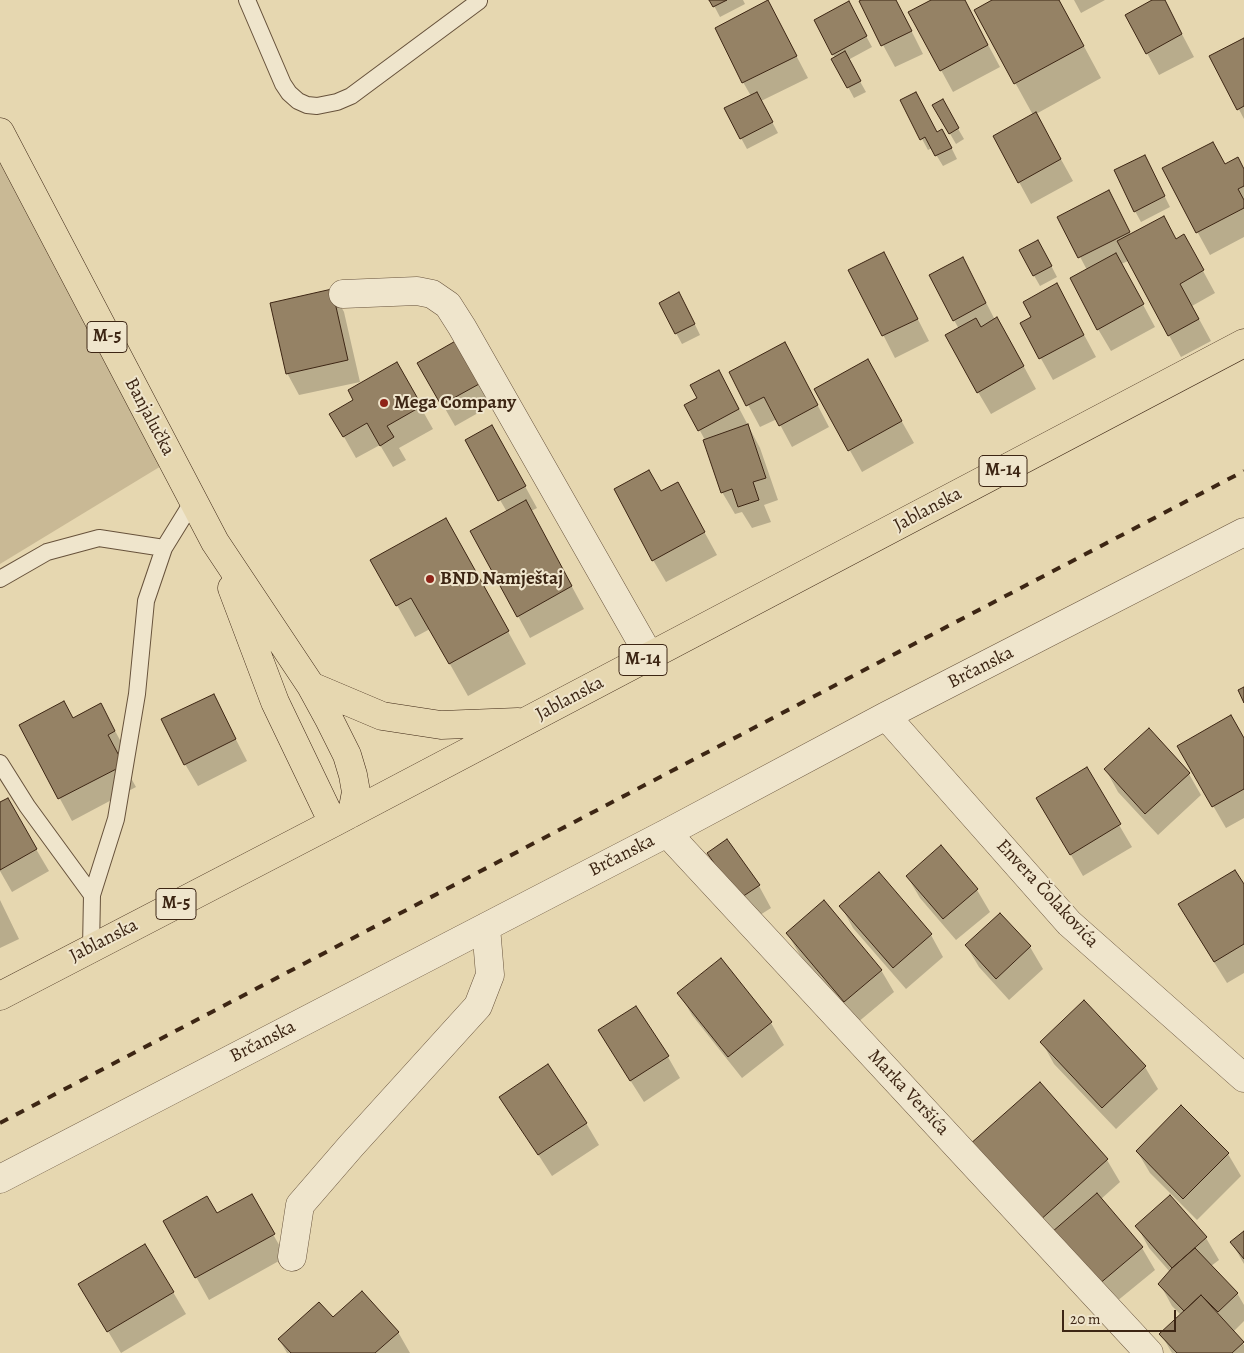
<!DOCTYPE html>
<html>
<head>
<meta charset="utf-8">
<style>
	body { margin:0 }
	#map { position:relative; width:1244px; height:1353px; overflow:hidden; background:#e6d7b0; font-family:Alegreya,serif }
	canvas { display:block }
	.scale { position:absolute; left:1062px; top:1310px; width:114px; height:22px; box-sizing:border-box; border:2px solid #3d2614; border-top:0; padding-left:6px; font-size:15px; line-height:18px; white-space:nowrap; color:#3d2614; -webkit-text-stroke:4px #efe5cc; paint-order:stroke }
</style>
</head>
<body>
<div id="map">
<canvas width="1244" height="1353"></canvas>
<div class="scale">20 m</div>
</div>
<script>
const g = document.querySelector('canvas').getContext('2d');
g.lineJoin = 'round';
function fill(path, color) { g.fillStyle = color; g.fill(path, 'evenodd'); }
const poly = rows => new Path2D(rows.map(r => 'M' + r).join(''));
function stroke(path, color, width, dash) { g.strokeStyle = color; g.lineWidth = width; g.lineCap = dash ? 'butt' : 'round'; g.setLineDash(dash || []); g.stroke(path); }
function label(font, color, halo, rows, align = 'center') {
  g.font = font + ' Alegreya,serif'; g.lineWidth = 4; g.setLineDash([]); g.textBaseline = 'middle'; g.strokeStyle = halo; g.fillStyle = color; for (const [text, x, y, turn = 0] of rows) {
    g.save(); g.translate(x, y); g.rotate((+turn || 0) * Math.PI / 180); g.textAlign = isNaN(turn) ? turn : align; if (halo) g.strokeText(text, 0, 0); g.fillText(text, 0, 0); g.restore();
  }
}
const green = poly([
	[0,132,171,460,0,564]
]);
const shadow = poly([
	[711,0,743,0,745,4,720,17],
	[864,0,896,0,923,54,895,67,883,45],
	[934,0,964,0,1000,67,953,92,941,70],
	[994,0,1059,0,1101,78,1036,114,1073,181,1031,204,1019,182,1033,115,975,10],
	[1074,0,1105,0,1081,13],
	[1155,0,1164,0,1194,57,1159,75,1147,53],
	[768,2,808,78,761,101,778,133,747,149,741,138,751,96,743,82],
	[854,14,872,47,848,60,866,92,854,98,833,59,835,58,815,20],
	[1244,39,1244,119,1211,56],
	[901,100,948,141,957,159,943,166,932,148,928,150],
	[942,101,964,139,956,144,934,106],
	[1225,165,1244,171,1244,237,1210,255,1163,169],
	[1150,167,1170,207,1141,222,1135,211],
	[1121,214,1131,235,1176,240,1196,258,1215,293,1192,306,1211,341,1181,357,1128,261,1121,264,1155,327,1111,351,1098,329,1087,270,1059,217],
	[1020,251,1044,252,1057,277,1040,286],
	[884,253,929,341,895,358,850,270],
	[975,281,995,320,1010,341,1036,389,991,414,978,392,959,329,954,320],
	[332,290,344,312,360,382,299,395,287,373],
	[685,304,700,335,682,344,676,333],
	[1069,307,1096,357,1053,380,1021,323],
	[466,337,501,400,455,426,419,363],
	[396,364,433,429,399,448,406,460,393,467,380,445,356,458,331,414,355,400],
	[797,366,829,427,792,447,777,419,760,427,731,373],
	[880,383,914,443,862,472,816,390],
	[731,393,760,448,778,500,764,505,771,522,752,528,742,512,735,514,722,492,705,440,686,405,699,399],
	[466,441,504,448,537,508,531,511,584,609,530,638,518,616,507,512],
	[661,493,690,506,717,555,666,582,653,560],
	[464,552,526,664,468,696,430,629,415,637,372,561],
	[213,695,247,761,198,786,185,764],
	[101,705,127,753,119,757,136,787,72,821,20,725,73,719],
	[1244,740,1244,818,1226,828,1179,747],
	[1086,769,1132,847,1083,876,1038,798],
	[1106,770,1189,774,1201,795,1158,835,1118,792],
	[7,800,49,871,12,892,0,871,0,804],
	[708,854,759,886,771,908,752,920,721,876],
	[879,874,931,935,943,957,906,989,853,928,841,906],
	[907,876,977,890,990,912,956,940,920,898],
	[1244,887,1244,973,1227,983,1192,927],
	[0,900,19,939,0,948],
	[1000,914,1030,947,1043,969,1009,1000,979,967,966,945],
	[787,933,881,970,894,992,857,1023,800,955],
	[721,959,771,1023,784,1045,742,1078,692,1015,679,993],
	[1084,1002,1145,1067,1158,1089,1116,1129,1054,1064,1042,1042],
	[599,1031,668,1057,680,1078,644,1102],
	[1040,1084,1107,1160,1120,1182,1101,1199,1142,1248,1155,1270,1111,1306,984,1168],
	[501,1097,586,1123,599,1145,552,1176],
	[1181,1107,1228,1154,1241,1176,1197,1220,1150,1173,1137,1151],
	[251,1196,286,1257,209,1300,165,1221,217,1215],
	[1170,1197,1206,1238,1219,1260,1211,1266,1237,1293,1244,1305,1244,1321,1233,1332,1244,1345,1244,1353,1172,1353,1161,1334,1181,1315,1172,1306,1160,1284,1170,1272,1149,1248,1137,1226],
	[1244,1233,1244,1264,1232,1243],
	[173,1292,186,1314,121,1353,93,1306],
	[333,1319,398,1332,410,1353,287,1353,279,1339]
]);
const building = poly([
	[709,0,727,0,713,7,709,0],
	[768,0,797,56,742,83,715,28,768,0],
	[861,0,896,0,912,31,881,46,859,1,861,0],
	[931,0,965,0,988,45,940,71,908,12,931,0],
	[992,0,1059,0,1084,46,1014,84,974,10,992,0],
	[1152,0,1165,0,1182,34,1146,54,1125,15,1152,0],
	[849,1,867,36,832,55,814,20,849,1],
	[1244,38,1244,106,1237,110,1209,56,1244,38],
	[845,51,861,81,847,88,831,59,845,51],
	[757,92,773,122,740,139,724,108,757,92],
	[916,92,937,132,942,129,952,148,935,156,925,137,920,140,900,100,916,92],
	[943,99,959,128,949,134,932,105,943,99],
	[1036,112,1061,159,1018,183,993,136,1036,112],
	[1213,142,1225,164,1238,157,1244,169,1244,186,1238,189,1244,200,1244,208,1196,233,1162,168,1213,142],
	[1145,155,1165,196,1134,212,1114,170,1145,155],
	[1109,190,1130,232,1078,258,1057,217,1109,190],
	[1164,216,1176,239,1184,234,1204,270,1180,284,1199,319,1168,336,1117,241,1164,216],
	[1038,240,1052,266,1033,276,1019,250,1038,240],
	[884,252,918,319,882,336,848,270,884,252],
	[1116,253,1144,304,1097,330,1070,278,1116,253],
	[963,257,986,303,953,321,929,275,963,257],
	[1057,283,1084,335,1039,359,1020,323,1031,317,1023,302,1057,283],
	[332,289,348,360,286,374,270,303,332,289],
	[679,292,695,324,675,334,659,303,679,292],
	[997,317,1024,366,977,393,945,335,976,318,981,327,997,317],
	[466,335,490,378,441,405,417,363,466,335],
	[785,342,818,405,779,426,764,397,746,406,729,372,785,342],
	[868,359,902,421,848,451,814,389,868,359],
	[397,362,422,406,387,426,394,437,380,446,367,423,343,437,329,414,353,400,348,390,397,362],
	[719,370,739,409,698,431,684,405,697,398,690,385,719,370],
	[748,424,766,478,753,482,759,500,738,507,732,489,721,493,703,440,748,424],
	[492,425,526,486,498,501,465,440,492,425],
	[649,470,661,491,678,482,705,532,652,561,614,489,649,470],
	[526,500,572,586,517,617,470,531,526,500],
	[446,518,509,631,449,664,411,598,396,606,370,560,446,518],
	[1244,687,1244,703,1238,690,1244,687],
	[214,694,236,739,184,765,161,719,214,694],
	[64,701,73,718,101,703,115,731,108,735,124,765,58,799,19,725,64,701],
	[1231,715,1244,738,1244,789,1212,807,1177,746,1231,715],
	[1149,728,1190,773,1145,814,1104,769,1149,728],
	[1087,767,1121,824,1070,855,1036,798,1087,767],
	[8,798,37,849,0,870,0,802,8,798],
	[727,839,760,885,739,899,707,853,727,839],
	[941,845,978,889,943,919,906,876,941,845],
	[1235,870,1244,884,1244,944,1214,962,1178,904,1235,870],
	[879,872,932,934,893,968,839,906,879,872],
	[824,900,882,970,844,1002,786,933,824,900],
	[1000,913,1031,946,996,979,965,945,1000,913],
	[721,958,772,1022,728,1057,677,993,721,958],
	[1084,1000,1146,1066,1102,1108,1040,1042,1084,1000],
	[636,1006,669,1056,630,1081,598,1030,636,1006],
	[548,1064,587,1123,538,1155,499,1097,548,1064],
	[1040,1082,1108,1159,1038,1222,969,1145,1040,1082],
	[1181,1105,1229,1153,1183,1199,1136,1151,1181,1105],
	[1097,1193,1143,1247,1098,1285,1052,1232,1097,1193],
	[252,1194,275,1234,195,1278,163,1221,207,1196,217,1213,252,1194],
	[1170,1195,1207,1237,1172,1268,1135,1226,1170,1195],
	[1244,1231,1244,1259,1230,1242,1244,1231],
	[145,1244,174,1292,107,1332,78,1284,145,1244],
	[1195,1248,1238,1293,1218,1312,1201,1295,1184,1311,1158,1284,1172,1268,1195,1248],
	[362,1291,399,1332,375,1353,291,1353,278,1339,319,1302,333,1317,362,1291],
	[1201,1295,1244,1342,1232,1353,1177,1353,1159,1334,1201,1295]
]);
const service = poly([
	[247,0,283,84,289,93,298,101,307,105,317,106,337,102,351,96,479,1],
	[0,579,47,552,99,538,164,548],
	[0,763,27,806,92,895],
	[91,948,92,895,116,819,137,694,146,601,164,548,193,501]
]);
const minor = poly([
	[343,294,417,291,432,294,448,305,462,327,650,657],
	[886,716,1069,923,1244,1078],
	[667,833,1149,1353],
	[0,1179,667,833,886,716,1244,532],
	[292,1257,300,1205,351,1146,478,1006,490,975,486,927]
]);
const primary = poly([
	[0,132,215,542,311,686,329,719,347,755,353,775,356,792,352,813],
	[232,588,275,702,333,823],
	[311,686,382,716,441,725,518,722],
	[0,996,333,823,1244,343]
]);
const rail = poly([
	[0,1123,1244,471]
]);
const markers = [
	[384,403,5,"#8f2418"],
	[430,579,5,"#8f2418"]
];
const shields = [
	[107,337,40],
	[1003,471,48],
	[643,660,48],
	[176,904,40]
];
const shieldNames = [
	["M-5",107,337],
	["M-14",1003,471],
	["M-14",643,660],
	["M-5",176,904]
];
const poiNames = [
	["Mega Company",394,403],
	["BND Namještaj",440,579]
];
const streetNames = [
	["Banjalučka",149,417,62],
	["Jablanska",928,510,-28],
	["Brčanska",981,668,-27],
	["Jablanska",570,699,-28],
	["Brčanska",622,856,-27],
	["Envera Čolakovića",1047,894,47],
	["Jablanska",104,941,-27],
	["Brčanska",263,1042,-27],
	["Marka Veršića",908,1093,47]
];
fill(green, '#c9b995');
fill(shadow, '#0003');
fill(building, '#958265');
stroke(building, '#3d2614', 1);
stroke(service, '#67523b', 18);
stroke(minor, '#67523b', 29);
stroke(primary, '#3d2614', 29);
stroke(service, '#efe5cc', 16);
stroke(minor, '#efe5cc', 28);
stroke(primary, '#e6d7b0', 28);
stroke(rail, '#3d2614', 4, [9, 9]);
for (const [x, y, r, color] of markers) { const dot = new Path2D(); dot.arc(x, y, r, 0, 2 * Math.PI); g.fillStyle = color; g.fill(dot); stroke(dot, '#efe5cc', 2); }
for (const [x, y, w] of shields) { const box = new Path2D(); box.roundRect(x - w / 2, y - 15.5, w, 31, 4); g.fillStyle = '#efe5cc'; g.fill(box); stroke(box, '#3d2614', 1); }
label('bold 18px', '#3d2614', null, shieldNames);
label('bold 19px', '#3d2614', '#efe5cc', poiNames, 'left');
label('19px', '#3d2614', '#efe5cc', streetNames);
</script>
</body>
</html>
